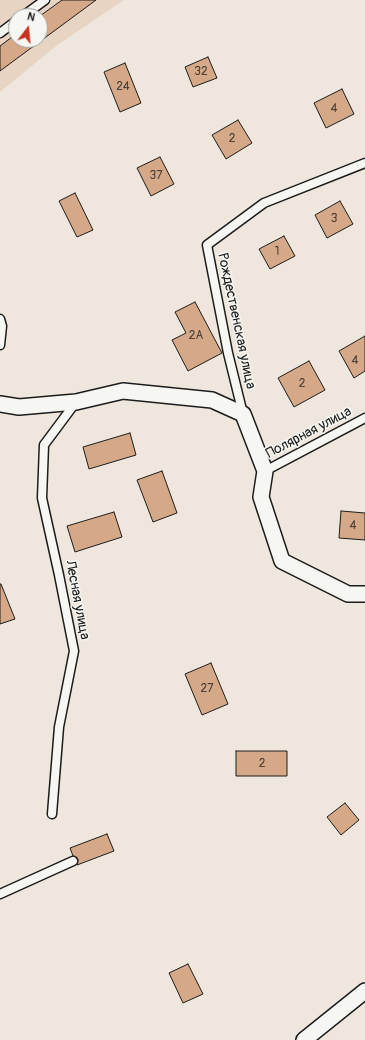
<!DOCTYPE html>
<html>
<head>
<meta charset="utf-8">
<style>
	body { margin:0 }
	#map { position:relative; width:365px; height:1040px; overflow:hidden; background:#efe7dd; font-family:Pangolin,sans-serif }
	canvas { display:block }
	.north { position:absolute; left:8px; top:8px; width:40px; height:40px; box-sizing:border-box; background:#f6f6f2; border:1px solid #9f9f9c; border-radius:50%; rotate:16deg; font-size:11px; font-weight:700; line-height:16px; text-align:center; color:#1c1c1c }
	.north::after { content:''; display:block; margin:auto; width:14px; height:18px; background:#c8321e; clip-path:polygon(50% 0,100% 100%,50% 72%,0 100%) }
</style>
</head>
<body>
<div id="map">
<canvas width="365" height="1040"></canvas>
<div class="north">N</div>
</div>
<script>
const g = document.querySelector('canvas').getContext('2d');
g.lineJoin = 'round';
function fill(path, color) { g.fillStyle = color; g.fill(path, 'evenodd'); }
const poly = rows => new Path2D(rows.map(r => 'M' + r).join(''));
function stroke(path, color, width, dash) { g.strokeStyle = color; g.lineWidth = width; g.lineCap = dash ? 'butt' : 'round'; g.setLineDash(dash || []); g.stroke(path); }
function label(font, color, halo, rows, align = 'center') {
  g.font = font + ' Pangolin,sans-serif'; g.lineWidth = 3; g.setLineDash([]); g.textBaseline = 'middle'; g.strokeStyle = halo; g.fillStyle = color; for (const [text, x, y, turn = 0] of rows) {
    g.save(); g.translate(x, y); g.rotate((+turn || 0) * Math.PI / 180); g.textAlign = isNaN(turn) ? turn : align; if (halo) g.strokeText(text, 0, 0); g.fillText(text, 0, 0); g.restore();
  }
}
const built = poly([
	[0,0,124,0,56,46,0,92],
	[16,16,40,16,40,40,16,40]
]);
const building = poly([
	[62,0,96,0,0,71,0,46,16,34,16,40,40,40,40,16,62,0],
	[208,57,217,78,193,87,185,67,208,57],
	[125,63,141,103,120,112,104,72,125,63],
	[342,89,354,114,326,128,314,103,342,89],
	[238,120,252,143,226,159,212,135,238,120],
	[160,157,174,184,151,196,137,168,160,157],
	[75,193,93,230,77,237,59,201,75,193],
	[340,201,353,224,327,238,315,215,340,201],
	[284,236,295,256,270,269,259,249,284,236],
	[195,302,222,353,188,371,172,340,186,333,175,312,195,302],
	[365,336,365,371,354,378,339,351,365,336],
	[309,361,325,390,294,407,278,378,309,361],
	[130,433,136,455,89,469,83,447,130,433],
	[162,471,177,513,153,522,137,480,162,471],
	[341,511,365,513,365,540,339,538,341,511],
	[114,512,122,537,75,552,67,526,114,512],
	[0,584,1,584,15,619,0,624,0,584],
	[211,663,228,704,202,715,185,674,211,663],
	[236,751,287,751,287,776,236,776,236,751],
	[345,803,359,820,341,835,327,817,345,803],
	[107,834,114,851,77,865,78,859,73,856,70,848,107,834],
	[188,964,203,994,183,1003,169,973,188,964]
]);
const service = poly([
	[23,16,45,0],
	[0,33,16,21],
	[0,319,2,326,0,345],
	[243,414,228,353,207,245,264,203,365,163],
	[265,471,365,418],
	[52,814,59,727,74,651,59,575,42,498,44,445,76,402],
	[0,894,73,861]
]);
const minor = poly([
	[0,404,19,407,76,402,123,391,212,400,243,414,265,471,261,497,282,561,348,594,365,594],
	[304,1040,365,991]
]);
const numberNames = [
	["32",201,72],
	["24",123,87],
	["4",334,109],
	["2",232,139],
	["37",156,176],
	["3",334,219],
	["1",277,252],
	["2А",196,336],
	["4",355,361],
	["2",302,384],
	["4",353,526],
	["27",207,689],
	["2",262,764]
];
const streetNames = [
	["Рождественская улица",236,321,78],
	["Полярная улица",309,433,-28],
	["Лесная улица",77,600,79]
];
fill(built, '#e7d4c3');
fill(building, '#d5a987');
stroke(building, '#1c1c1c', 1);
stroke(service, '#1c1c1c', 11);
stroke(minor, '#1c1c1c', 18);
stroke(service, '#f6f6f2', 8);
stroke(minor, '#f6f6f2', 15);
label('12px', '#4a3f37', null, numberNames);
label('14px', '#1c1c1c', '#f6f6f2', streetNames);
</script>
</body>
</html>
